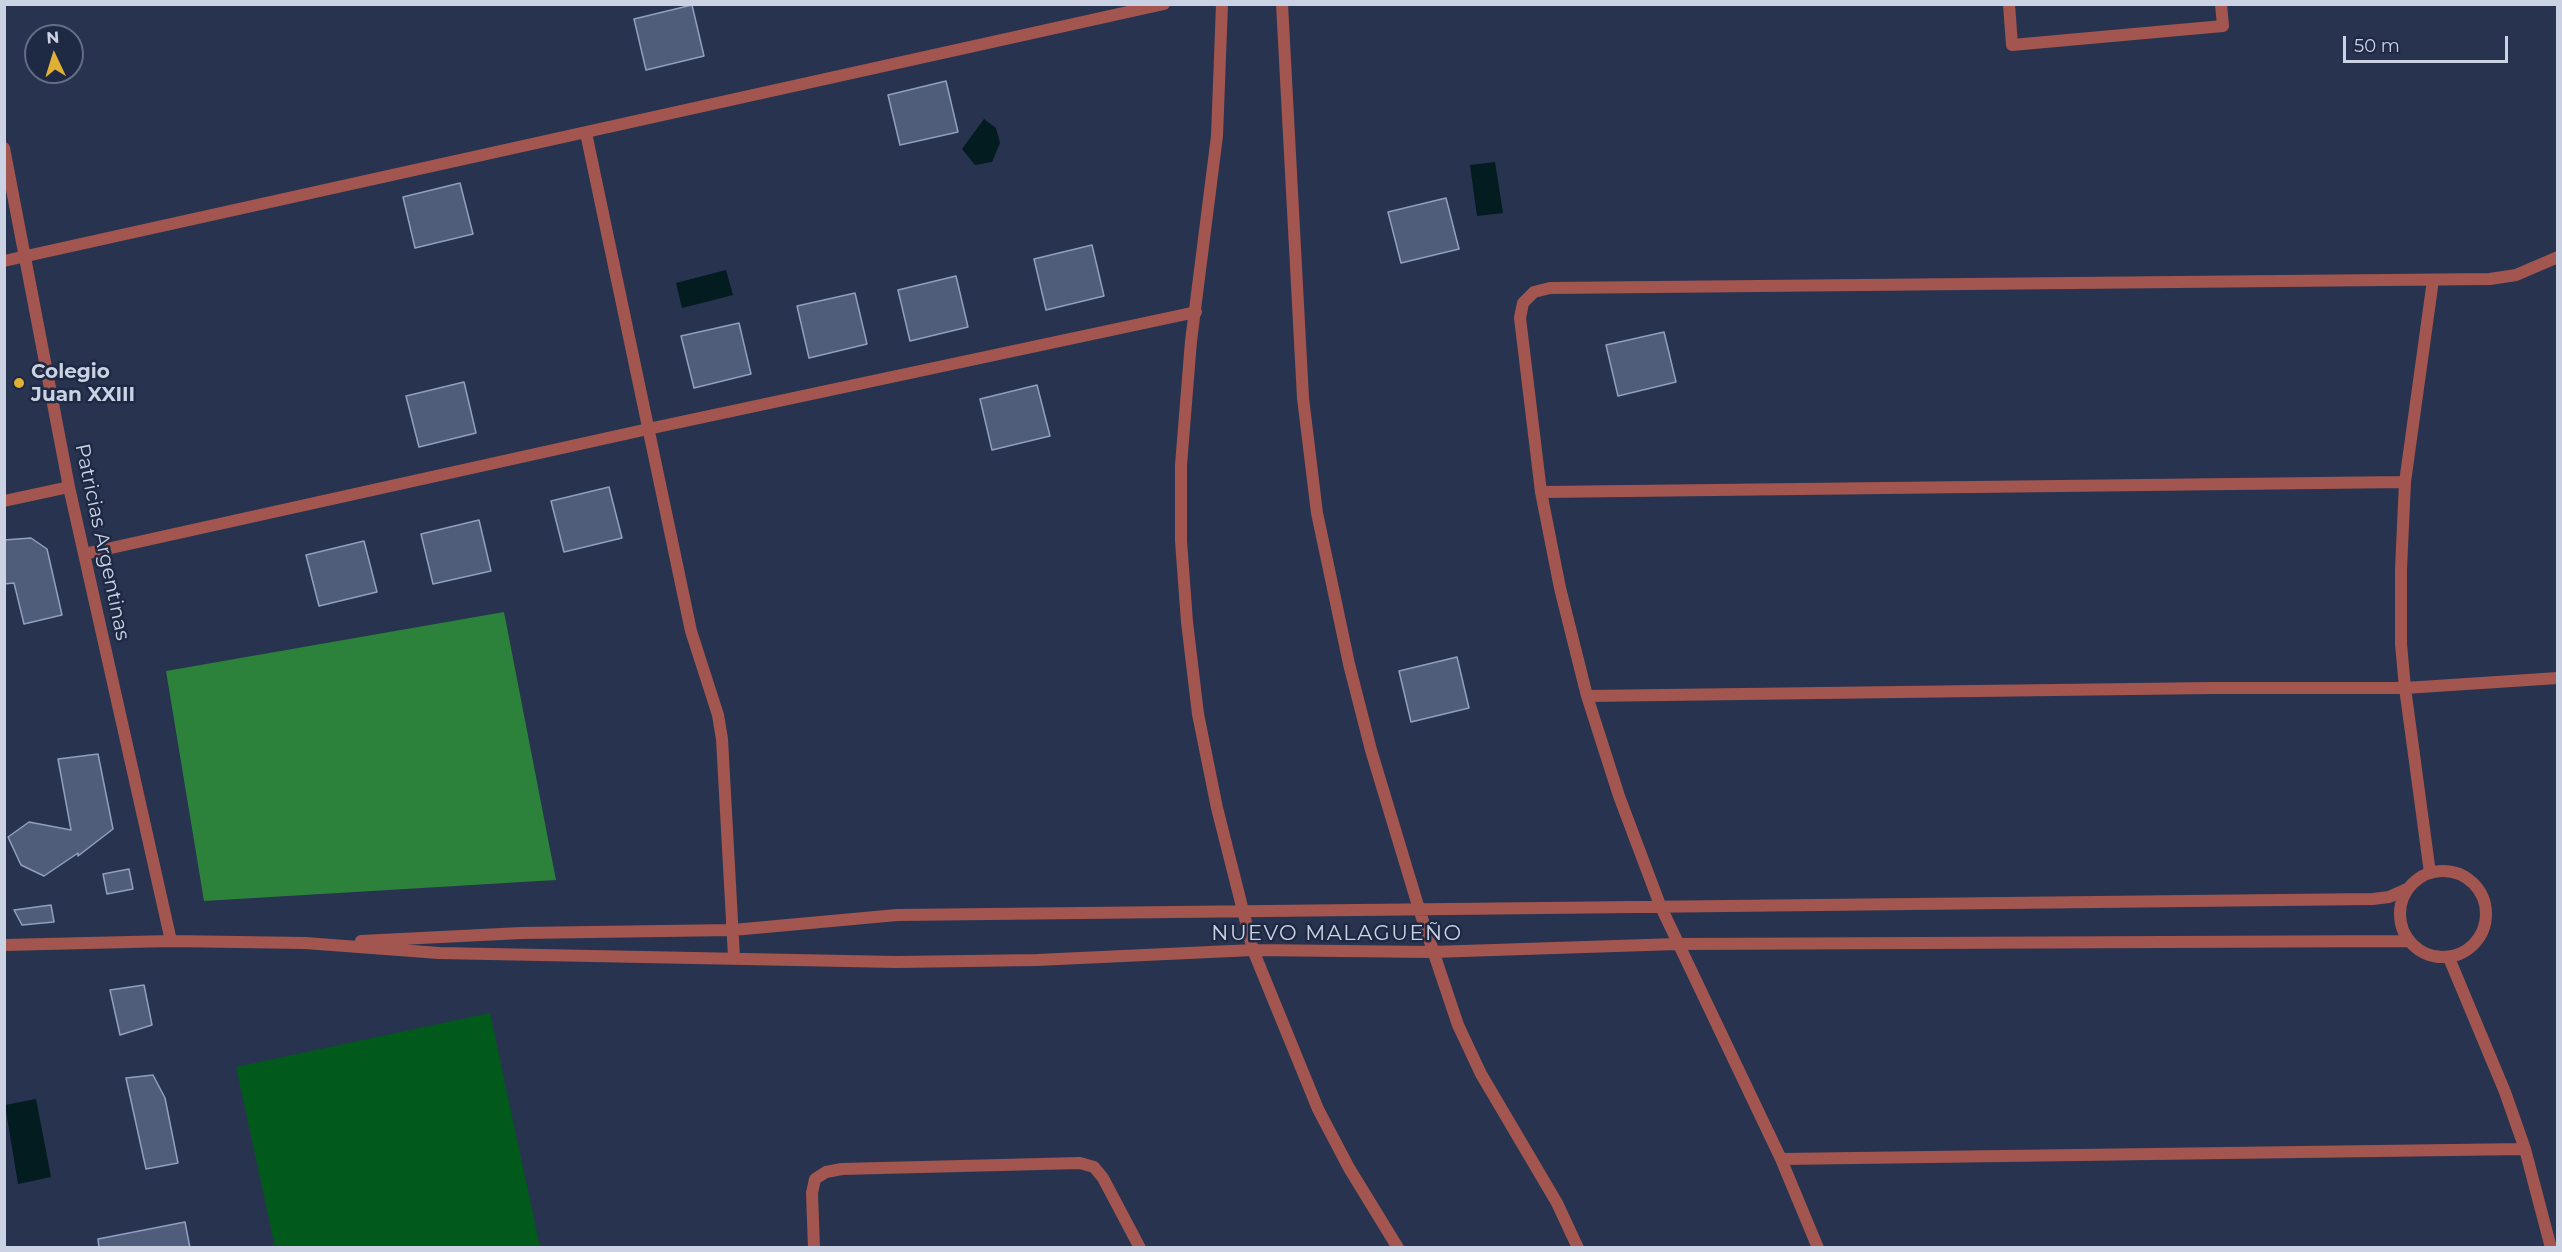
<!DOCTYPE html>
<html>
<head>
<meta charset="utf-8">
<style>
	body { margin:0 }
	#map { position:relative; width:2562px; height:1252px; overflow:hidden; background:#28334f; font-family:Montserrat,sans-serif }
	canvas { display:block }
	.frame { position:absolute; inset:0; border:6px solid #cbd2e4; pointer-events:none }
	.north { position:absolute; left:24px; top:24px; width:60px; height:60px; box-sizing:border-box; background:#1e2944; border:2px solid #636d84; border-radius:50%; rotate:356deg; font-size:16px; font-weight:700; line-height:24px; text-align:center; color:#cbd2e4 }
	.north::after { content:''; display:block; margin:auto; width:21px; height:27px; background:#dfb034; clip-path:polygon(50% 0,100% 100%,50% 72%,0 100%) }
	.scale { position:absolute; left:2343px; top:36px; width:165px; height:27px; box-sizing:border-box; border:3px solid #cbd2e4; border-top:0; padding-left:8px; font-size:18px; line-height:21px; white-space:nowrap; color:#cbd2e4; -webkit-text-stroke:4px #1e2944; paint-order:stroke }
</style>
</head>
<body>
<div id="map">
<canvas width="2562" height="1252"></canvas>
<div class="frame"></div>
<div class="north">N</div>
<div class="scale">50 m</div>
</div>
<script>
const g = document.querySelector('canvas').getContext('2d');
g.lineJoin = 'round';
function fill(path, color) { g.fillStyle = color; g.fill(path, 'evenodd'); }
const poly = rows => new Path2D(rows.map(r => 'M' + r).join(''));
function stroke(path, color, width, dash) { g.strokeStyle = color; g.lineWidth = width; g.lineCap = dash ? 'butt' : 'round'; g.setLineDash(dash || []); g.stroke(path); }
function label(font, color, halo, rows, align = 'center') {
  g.font = font + ' Montserrat,sans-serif'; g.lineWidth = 5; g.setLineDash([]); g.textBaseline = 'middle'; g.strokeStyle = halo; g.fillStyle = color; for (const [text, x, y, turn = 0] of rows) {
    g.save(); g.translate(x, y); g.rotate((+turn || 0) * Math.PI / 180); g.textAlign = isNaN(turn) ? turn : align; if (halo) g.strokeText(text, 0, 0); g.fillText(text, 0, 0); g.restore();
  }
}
const green = poly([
	[490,1013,540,1247,275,1247,236,1067]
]);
const forest = poly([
	[504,612,556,880,204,901,166,671]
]);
const water = poly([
	[984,119,996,128,1000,143,992,162,975,165,962,149],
	[1495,162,1503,213,1477,216,1470,165],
	[726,270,733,295,682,308,676,283],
	[36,1099,51,1177,18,1184,5,1105]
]);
const building = poly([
	[692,5,704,56,646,70,634,19,692,5],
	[946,81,958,132,900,145,888,95,946,81],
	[460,183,473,234,415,248,403,197,460,183],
	[1446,198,1459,249,1401,263,1388,212,1446,198],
	[1092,245,1104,296,1046,310,1034,259,1092,245],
	[956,276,968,327,910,341,898,290,956,276],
	[855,293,867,344,809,358,797,306,855,293],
	[739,323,751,374,694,388,681,336,739,323],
	[1664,332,1676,382,1618,396,1606,345,1664,332],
	[464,382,476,433,419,447,406,396,464,382],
	[1037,385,1050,436,992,450,980,399,1037,385],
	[609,487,622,538,564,552,551,501,609,487],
	[479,520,491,571,433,584,421,534,479,520],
	[31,538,47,549,62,615,24,624,14,583,4,584,4,540,31,538],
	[364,541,377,592,319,606,306,555,364,541],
	[1457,657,1469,708,1411,722,1399,671,1457,657],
	[98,754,113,829,78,856,78,853,44,876,21,865,8,837,29,822,71,830,58,759,98,754],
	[129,869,133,889,107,894,103,874,129,869],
	[51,905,54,922,22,925,14,910,51,905],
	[144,985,152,1025,120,1035,110,990,144,985],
	[153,1075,165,1098,178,1163,146,1169,126,1078,153,1075],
	[185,1222,190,1248,99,1248,98,1239,185,1222]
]);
const lane = poly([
	[2009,4,2012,45,2223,26,2221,4]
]);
const street = poly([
	[1222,4,1217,136,1191,341,1181,465,1181,541,1187,622,1198,714,1217,808,1253,950,1318,1109,1349,1168,1398,1248],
	[1282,4,1303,398,1317,513,1349,664,1371,750,1419,909,1458,1025,1481,1074,1557,1203,1578,1248],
	[586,133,691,631,718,715,722,739,734,957],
	[4,148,69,487,171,941],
	[4,261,1164,4],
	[1541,492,2405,482],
	[4,501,69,487],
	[84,554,648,429,1196,312],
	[1587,696,2211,688,2405,688,2558,678],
	'2400 914a43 43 0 1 1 86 0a43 43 0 1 1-86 0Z',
	[2430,873,2405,688,2401,644,2401,569,2405,482,2433,280],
	[361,941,521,933,733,930,897,915,2373,899,2389,897,2407,889],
	[4,945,171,941,305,943,439,953,897,962,1037,960,1253,950,1432,952,1677,944,2409,941],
	[2449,958,2505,1092,2525,1149,2551,1248],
	[1781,1159,2525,1149],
	[814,1248,812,1193,815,1179,826,1172,842,1169,1080,1163,1094,1167,1103,1178,1140,1248],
	[1818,1248,1781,1159,1660,905,1619,796,1587,696,1560,588,1541,492,1520,318,1523,303,1534,292,1550,288,2490,279,2516,275,2558,257]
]);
const markers = [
	[19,383,6,"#dfb034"]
];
const poiNames = [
	["Colegio",31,372],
	["Juan XXIII",31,395]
];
const streetNames = [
	["Patricias Argentinas",102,542,78]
];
const neighbourhoodNames = [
	["NUEVO MALAGUEÑO",1337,934]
];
fill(green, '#02591c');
fill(forest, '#2c813b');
fill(water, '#021c1f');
fill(building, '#4f5c7a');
stroke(building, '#91a0c1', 1.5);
stroke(lane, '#a2564f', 12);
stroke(street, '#a2564f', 12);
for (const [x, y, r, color] of markers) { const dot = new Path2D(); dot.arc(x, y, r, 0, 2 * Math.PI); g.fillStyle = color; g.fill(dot); stroke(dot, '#1e2944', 2); }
label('bold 20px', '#cbd2e4', '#1e2944', poiNames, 'left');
label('20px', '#cbd2e4', '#1e2944', streetNames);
g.letterSpacing = '1.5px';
label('21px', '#cbd2e4', '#1e2944', neighbourhoodNames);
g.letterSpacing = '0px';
</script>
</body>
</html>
